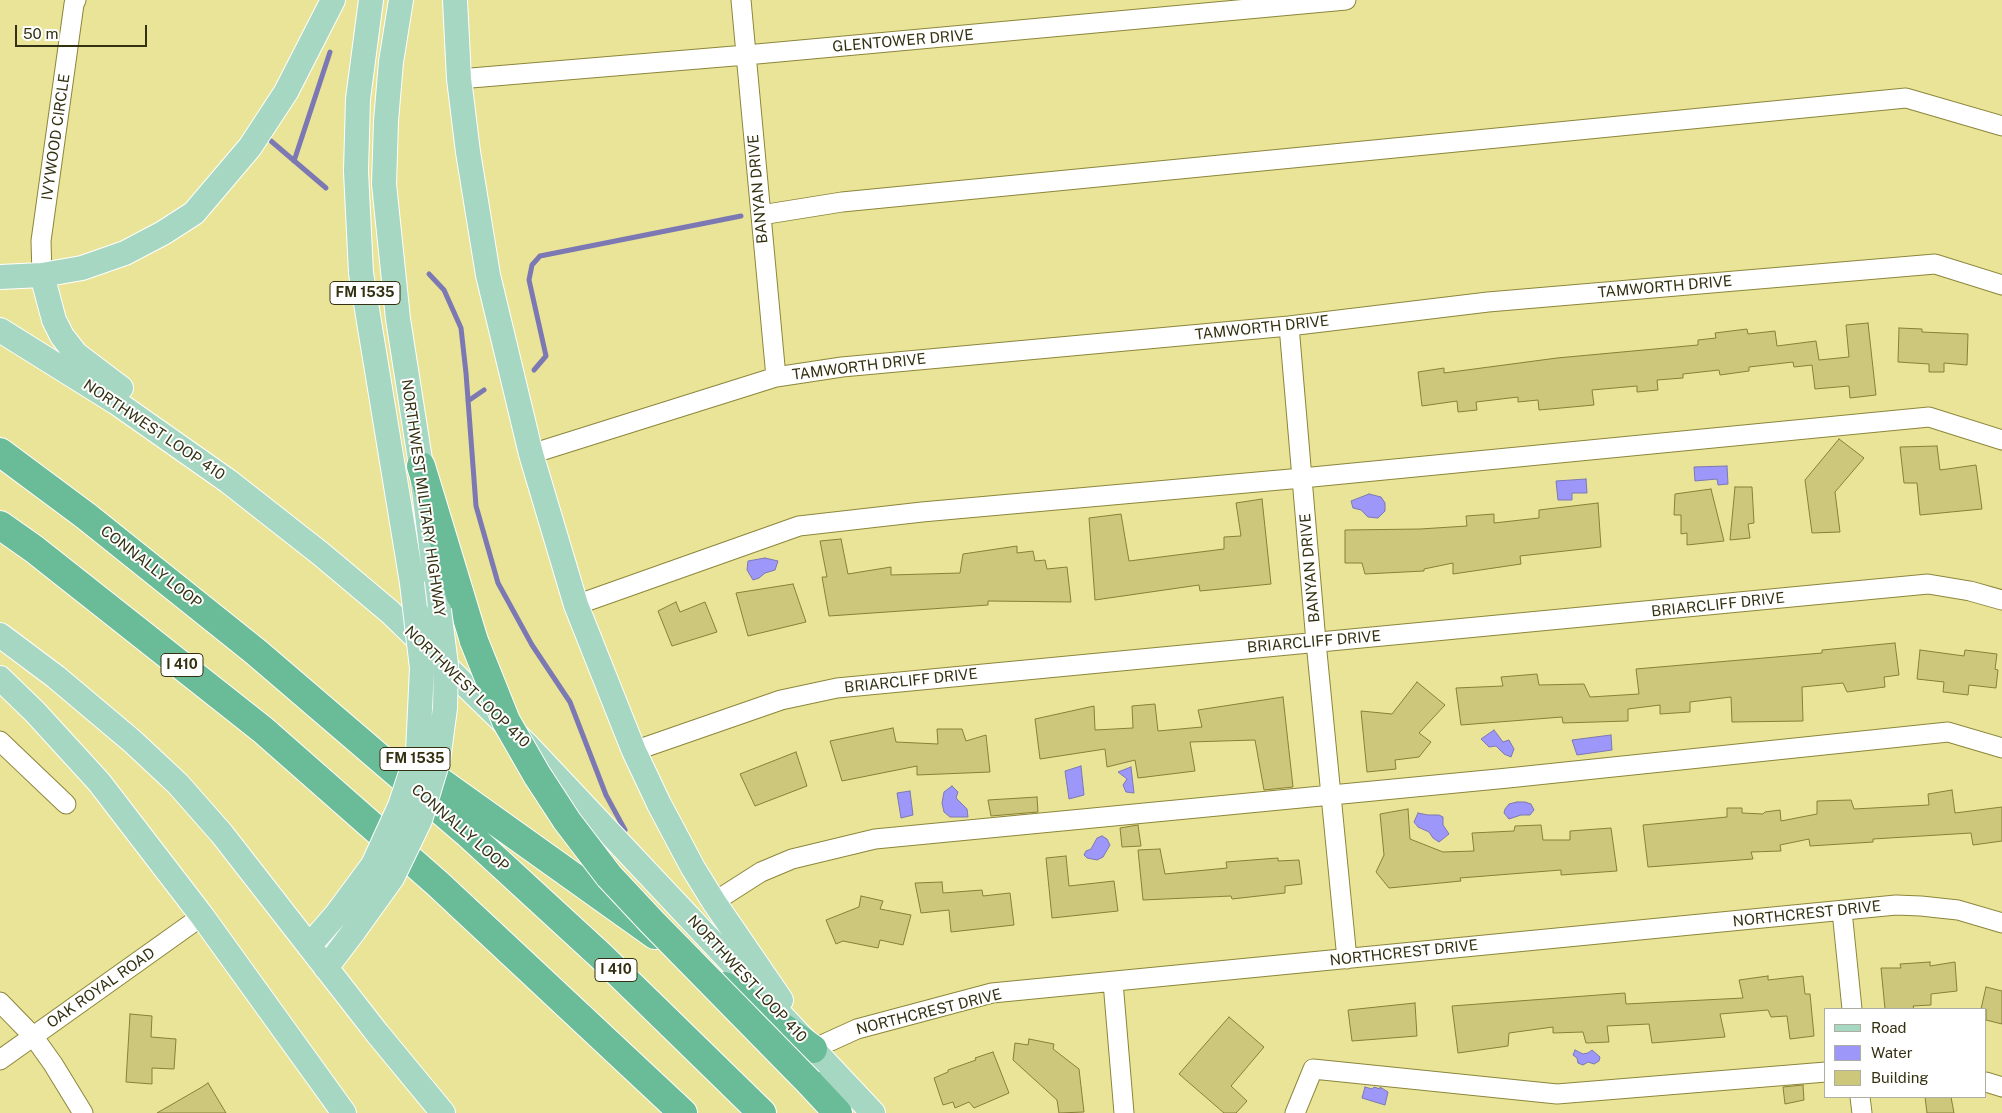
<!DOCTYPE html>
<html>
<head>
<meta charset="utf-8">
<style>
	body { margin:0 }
	#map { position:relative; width:2002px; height:1113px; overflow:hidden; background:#eae498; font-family:"Public Sans",sans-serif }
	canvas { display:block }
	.legend { position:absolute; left:1824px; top:1008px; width:162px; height:90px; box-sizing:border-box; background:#fff; border:1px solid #adada0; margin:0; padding:6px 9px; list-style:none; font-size:15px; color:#333111 }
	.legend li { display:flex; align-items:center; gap:10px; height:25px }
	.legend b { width:25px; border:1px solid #adada0 }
	.scale { position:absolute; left:15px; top:25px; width:132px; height:22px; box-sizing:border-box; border:2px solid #333111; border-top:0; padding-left:6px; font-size:15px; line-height:18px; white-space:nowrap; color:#333111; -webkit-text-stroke:4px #fff; paint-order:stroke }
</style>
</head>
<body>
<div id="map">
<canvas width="2002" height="1113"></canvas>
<ul class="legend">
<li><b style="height:6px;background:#a6d7c2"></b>Road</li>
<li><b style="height:14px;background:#9c97f9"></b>Water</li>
<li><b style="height:14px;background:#cdc77c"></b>Building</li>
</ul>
<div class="scale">50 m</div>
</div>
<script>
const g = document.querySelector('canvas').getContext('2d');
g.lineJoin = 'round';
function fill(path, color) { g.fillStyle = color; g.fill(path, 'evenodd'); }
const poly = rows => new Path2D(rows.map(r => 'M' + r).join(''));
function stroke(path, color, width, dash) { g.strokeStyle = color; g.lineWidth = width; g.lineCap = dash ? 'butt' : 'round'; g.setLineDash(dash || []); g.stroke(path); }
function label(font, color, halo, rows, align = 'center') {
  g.font = font + ' "Public Sans",sans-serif'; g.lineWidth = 4; g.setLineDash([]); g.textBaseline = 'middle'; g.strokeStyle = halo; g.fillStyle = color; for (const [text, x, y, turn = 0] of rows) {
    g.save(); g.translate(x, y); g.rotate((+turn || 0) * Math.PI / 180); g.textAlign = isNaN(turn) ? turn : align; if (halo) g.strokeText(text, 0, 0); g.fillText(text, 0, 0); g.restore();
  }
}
const water = poly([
	[1727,466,1728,484,1718,485,1717,479,1695,481,1694,467,1727,466],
	[1586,479,1587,493,1572,493,1572,500,1558,500,1556,481,1586,479],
	[1369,494,1381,497,1385,503,1385,511,1378,518,1368,517,1361,510,1353,508,1351,501,1369,494],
	[765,558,778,561,775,570,765,573,759,578,753,580,747,570,748,561,765,558],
	[1494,730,1503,742,1509,740,1514,749,1511,757,1504,754,1496,746,1489,747,1481,739,1494,730],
	[1611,735,1612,750,1577,755,1572,740,1611,735],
	[1081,766,1084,795,1069,799,1065,771,1081,766],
	[1131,767,1134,793,1126,792,1123,785,1127,779,1118,772,1131,767],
	[952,786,958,792,956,798,967,809,968,817,950,817,944,812,942,803,944,792,952,786],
	[910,791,913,815,901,818,897,793,910,791],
	[1517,802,1525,802,1531,804,1534,810,1530,815,1521,815,1509,819,1504,813,1505,809,1509,804,1517,802],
	[1418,813,1428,815,1439,815,1443,817,1443,825,1449,834,1439,842,1433,838,1429,832,1418,827,1414,822,1418,813],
	[1102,836,1107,839,1110,845,1103,857,1097,860,1087,858,1084,855,1086,851,1091,849,1097,838,1102,836],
	[1575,1050,1583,1054,1588,1053,1592,1050,1600,1057,1599,1061,1594,1064,1588,1062,1583,1065,1578,1063,1577,1058,1573,1055,1575,1050],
	[1365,1087,1372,1089,1374,1087,1380,1089,1380,1087,1388,1092,1385,1105,1362,1098,1365,1087]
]);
const stream = poly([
	[271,141,326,188],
	[294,161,330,52],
	[429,274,444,290,461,328,466,373,476,506,498,583,532,645,570,702,606,795,625,830],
	[534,370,546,356,529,280,532,265,540,256,741,216],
	[468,401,484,390]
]);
const building = poly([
	[1868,323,1876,395,1850,398,1849,386,1815,389,1812,365,1794,367,1793,362,1749,367,1749,371,1720,375,1719,370,1683,374,1683,378,1657,380,1658,390,1637,392,1637,386,1592,390,1594,405,1539,410,1538,400,1518,402,1518,397,1476,402,1477,410,1458,412,1457,401,1422,406,1418,372,1444,368,1444,373,1557,358,1698,345,1698,340,1716,338,1715,333,1747,329,1748,334,1775,331,1777,346,1816,341,1819,360,1849,357,1846,325,1868,323],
	[1899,328,1922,329,1922,332,1968,334,1967,365,1944,363,1944,372,1929,372,1929,364,1898,362,1899,328],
	[1839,439,1864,458,1835,492,1840,532,1812,533,1805,480,1839,439],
	[1937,446,1940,470,1976,465,1982,509,1920,515,1917,483,1904,483,1900,447,1937,446],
	[1735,487,1752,487,1754,523,1748,524,1750,538,1730,540,1735,487],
	[1711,489,1724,541,1687,545,1687,533,1681,534,1681,515,1674,515,1675,494,1711,489],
	[1262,499,1271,584,1200,591,1199,585,1095,600,1089,518,1121,514,1129,561,1224,549,1224,537,1241,536,1236,503,1262,499],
	[1598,503,1601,547,1520,556,1521,564,1453,574,1453,563,1424,569,1424,571,1365,574,1362,563,1345,563,1345,530,1420,529,1467,526,1466,516,1494,514,1494,523,1539,518,1539,510,1598,503],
	[841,539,848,574,891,567,891,575,960,573,963,554,1017,546,1017,553,1033,551,1035,561,1045,560,1047,569,1067,567,1071,602,988,601,988,605,829,616,822,577,827,577,820,541,841,539],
	[793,584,806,622,748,636,736,593,793,584],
	[676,602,680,612,705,602,717,632,672,646,658,611,676,602],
	[1895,643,1899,675,1884,677,1885,687,1847,692,1843,683,1802,687,1803,721,1732,722,1731,697,1690,702,1690,712,1660,714,1660,705,1628,709,1628,721,1563,723,1562,717,1461,725,1456,688,1503,686,1501,677,1537,674,1539,685,1584,684,1590,697,1639,694,1636,669,1822,653,1822,650,1895,643],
	[1920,650,1964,656,1965,650,1997,654,1995,669,1998,670,1996,688,1969,685,1968,695,1943,692,1944,682,1917,679,1920,650],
	[1417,682,1445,705,1419,733,1431,742,1419,757,1395,760,1396,769,1367,772,1361,711,1392,714,1417,682],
	[1283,697,1293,787,1264,790,1255,740,1190,742,1195,771,1138,778,1135,760,1107,767,1105,749,1040,759,1035,719,1094,706,1095,730,1133,728,1132,706,1155,704,1158,731,1202,727,1198,710,1283,697],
	[893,728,896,742,938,744,937,729,962,729,966,741,986,735,990,772,917,775,917,766,842,781,830,741,893,728],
	[796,752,807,786,755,806,740,774,796,752],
	[1952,790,1955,813,2002,807,2002,841,1973,845,1971,833,1873,839,1873,842,1810,846,1809,839,1780,845,1781,851,1751,852,1753,859,1648,867,1643,825,1727,817,1727,808,1742,808,1742,813,1763,814,1765,812,1780,810,1781,821,1817,814,1817,801,1851,800,1854,809,1929,805,1928,794,1952,790],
	[1037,797,1038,812,991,816,988,800,1037,797],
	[1408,809,1410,839,1443,852,1474,851,1472,833,1514,831,1515,826,1541,825,1543,840,1570,840,1570,831,1611,828,1617,871,1561,875,1561,870,1460,878,1461,881,1389,888,1376,872,1384,855,1380,814,1408,809],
	[1138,825,1141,846,1122,847,1120,828,1138,825],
	[1160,849,1165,874,1227,868,1226,862,1278,858,1278,861,1299,860,1302,884,1285,886,1285,893,1232,899,1231,896,1143,900,1138,850,1160,849],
	[1066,856,1069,886,1114,881,1118,911,1052,918,1046,858,1066,856],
	[942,882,943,893,982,890,983,896,1010,893,1014,925,951,932,949,910,921,913,915,883,942,882],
	[861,896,883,901,880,909,911,915,903,945,880,940,878,948,843,941,836,944,826,920,859,907,861,896],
	[1930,962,1930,966,1955,962,1957,991,1931,994,1931,1005,1913,1006,1914,1009,1885,1009,1881,968,1901,968,1900,964,1930,962],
	[1768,976,1768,980,1803,976,1805,994,1810,994,1814,1036,1790,1039,1787,1016,1771,1017,1768,1010,1720,1014,1725,1037,1652,1043,1649,1024,1607,1026,1609,1042,1586,1043,1583,1032,1553,1033,1553,1027,1509,1033,1508,1046,1458,1053,1452,1006,1625,993,1626,1004,1743,998,1739,980,1768,976],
	[1986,987,2002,991,2002,1024,1986,1020,1986,1009,1981,1009,1986,987],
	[1415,1003,1417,1036,1352,1041,1348,1010,1415,1003],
	[130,1014,152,1016,151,1037,176,1039,174,1069,152,1068,152,1084,126,1082,130,1014],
	[1229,1017,1264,1047,1231,1086,1247,1101,1236,1113,1224,1113,1179,1074,1229,1017],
	[1029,1039,1054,1044,1053,1049,1079,1069,1084,1112,1059,1113,1057,1100,1013,1060,1015,1043,1028,1045,1029,1039],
	[993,1052,1009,1093,974,1108,969,1102,955,1108,953,1102,943,1105,934,1078,948,1072,948,1070,976,1060,975,1058,993,1052],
	[208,1083,226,1113,157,1113,202,1087,208,1083],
	[1803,1085,1804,1100,1785,1104,1783,1087,1803,1085],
	[1925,1097,1951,1097,1954,1113,1927,1113,1925,1097]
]);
const minor = poly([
	[741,0,776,377],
	[459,79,746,55,1346,0],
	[761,215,842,202,1906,98,2002,126],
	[42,275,41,241,74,4,76,0],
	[1289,326,1316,642,1347,959],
	[531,454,776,377,842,367,1289,326,1488,302,1935,264,2002,285],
	[576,605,799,526,922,512,1302,478,1929,417,2002,440],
	[0,741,66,804],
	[634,751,781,700,837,688,1928,584,1970,591,2002,600],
	[714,902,761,872,792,859,875,839,1508,778,1948,732,2002,748],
	[1842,911,1852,1009],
	[1113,982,1124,1113],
	[0,1002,33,1036,53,1064,83,1113],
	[813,1049,857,1029,992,993,1896,905,1921,906,1958,910,2002,923],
	[0,1060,202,916],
	[1986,1082,2002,1087],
	[1860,1097,1862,1113],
	[1295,1113,1313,1069,1557,1094,1826,1072]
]);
const major = poly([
	[371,0,358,99,356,171,361,273,412,583],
	[401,0,391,62,386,121,384,184,398,319,421,466,439,610],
	[455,0,459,79,468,152,488,275,531,454,576,605,634,751,659,804,693,868,714,902,781,1000],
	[42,275,54,320,62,336,76,354,121,388],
	[0,277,42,275,82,268,125,253,163,233,194,213,250,147,286,92,333,0],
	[0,330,117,403,228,481,321,554,390,612,526,744,873,1113],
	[0,635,56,677,132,741,178,784,222,834,377,1033,443,1113],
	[0,678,35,712,99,782,202,916,344,1113],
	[309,946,336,915],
	[326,968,354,931]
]);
const highway = poly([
	[0,452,86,516,256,652,466,832,601,956,762,1113],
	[421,466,474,641],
	[0,525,34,549,263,730,438,884,683,1113],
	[414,763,655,935],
	[725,986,813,1049],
	[809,1082,838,1113]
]);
const majorBridge = poly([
	[336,915,373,865,400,806,418,752,422,668,412,583],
	[354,931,392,878,420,820,438,760,445,708,446,665,439,610]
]);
const highwayBridge = poly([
	[474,641,506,721,537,775,567,821,609,876,652,922,809,1082]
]);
const shields = [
	[365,293,70],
	[182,665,42],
	[415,759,70],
	[616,970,42]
];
const shieldNames = [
	["FM 1535",365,293],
	["I 410",182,665],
	["FM 1535",415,759],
	["I 410",616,970]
];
const streetNames = [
	["GLENTOWER DRIVE",903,41,-5],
	["IVYWOOD CIRCLE",56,137,-82],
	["BANYAN DRIVE",758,189,-95],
	["TAMWORTH DRIVE",1665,287,-5],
	["TAMWORTH DRIVE",1262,328,-6],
	["TAMWORTH DRIVE",859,367,-7],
	["NORTHWEST LOOP 410",154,430,34],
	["NORTHWEST MILITARY HIGHWAY",423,498,82],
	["CONNALLY LOOP",151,567,38],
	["BANYAN DRIVE",1310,568,-95],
	["BRIARCLIFF DRIVE",1718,605,-6],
	["BRIARCLIFF DRIVE",1314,642,-5],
	["BRIARCLIFF DRIVE",911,681,-6],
	["NORTHWEST LOOP 410",467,687,44],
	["CONNALLY LOOP",460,828,41],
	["NORTHCREST DRIVE",1807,914,-6],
	["NORTHCREST DRIVE",1404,953,-6],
	["NORTHWEST LOOP 410",747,979,47],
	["OAK ROYAL ROAD",101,988,-35],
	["NORTHCREST DRIVE",929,1012,-14]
];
fill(water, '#9c97f9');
stroke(water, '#7c78b3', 1);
stroke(stream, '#7c78b3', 5);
fill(building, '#cdc77c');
stroke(building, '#878035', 1);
stroke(minor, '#8c863b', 21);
stroke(major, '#fff', 26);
stroke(highway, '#fff', 30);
stroke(minor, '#fff', 19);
stroke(major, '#a6d7c2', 24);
stroke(highway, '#6abc99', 28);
stroke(majorBridge, '#fff', 26, []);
stroke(highwayBridge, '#fff', 30, []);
stroke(majorBridge, '#a6d7c2', 24);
stroke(highwayBridge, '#6abc99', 28);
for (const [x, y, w] of shields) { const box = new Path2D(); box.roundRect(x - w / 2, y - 11.5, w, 23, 4); g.fillStyle = '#fff'; g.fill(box); stroke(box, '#333111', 1); }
label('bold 14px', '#333111', null, shieldNames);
label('15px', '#333111', '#fff', streetNames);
</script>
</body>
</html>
